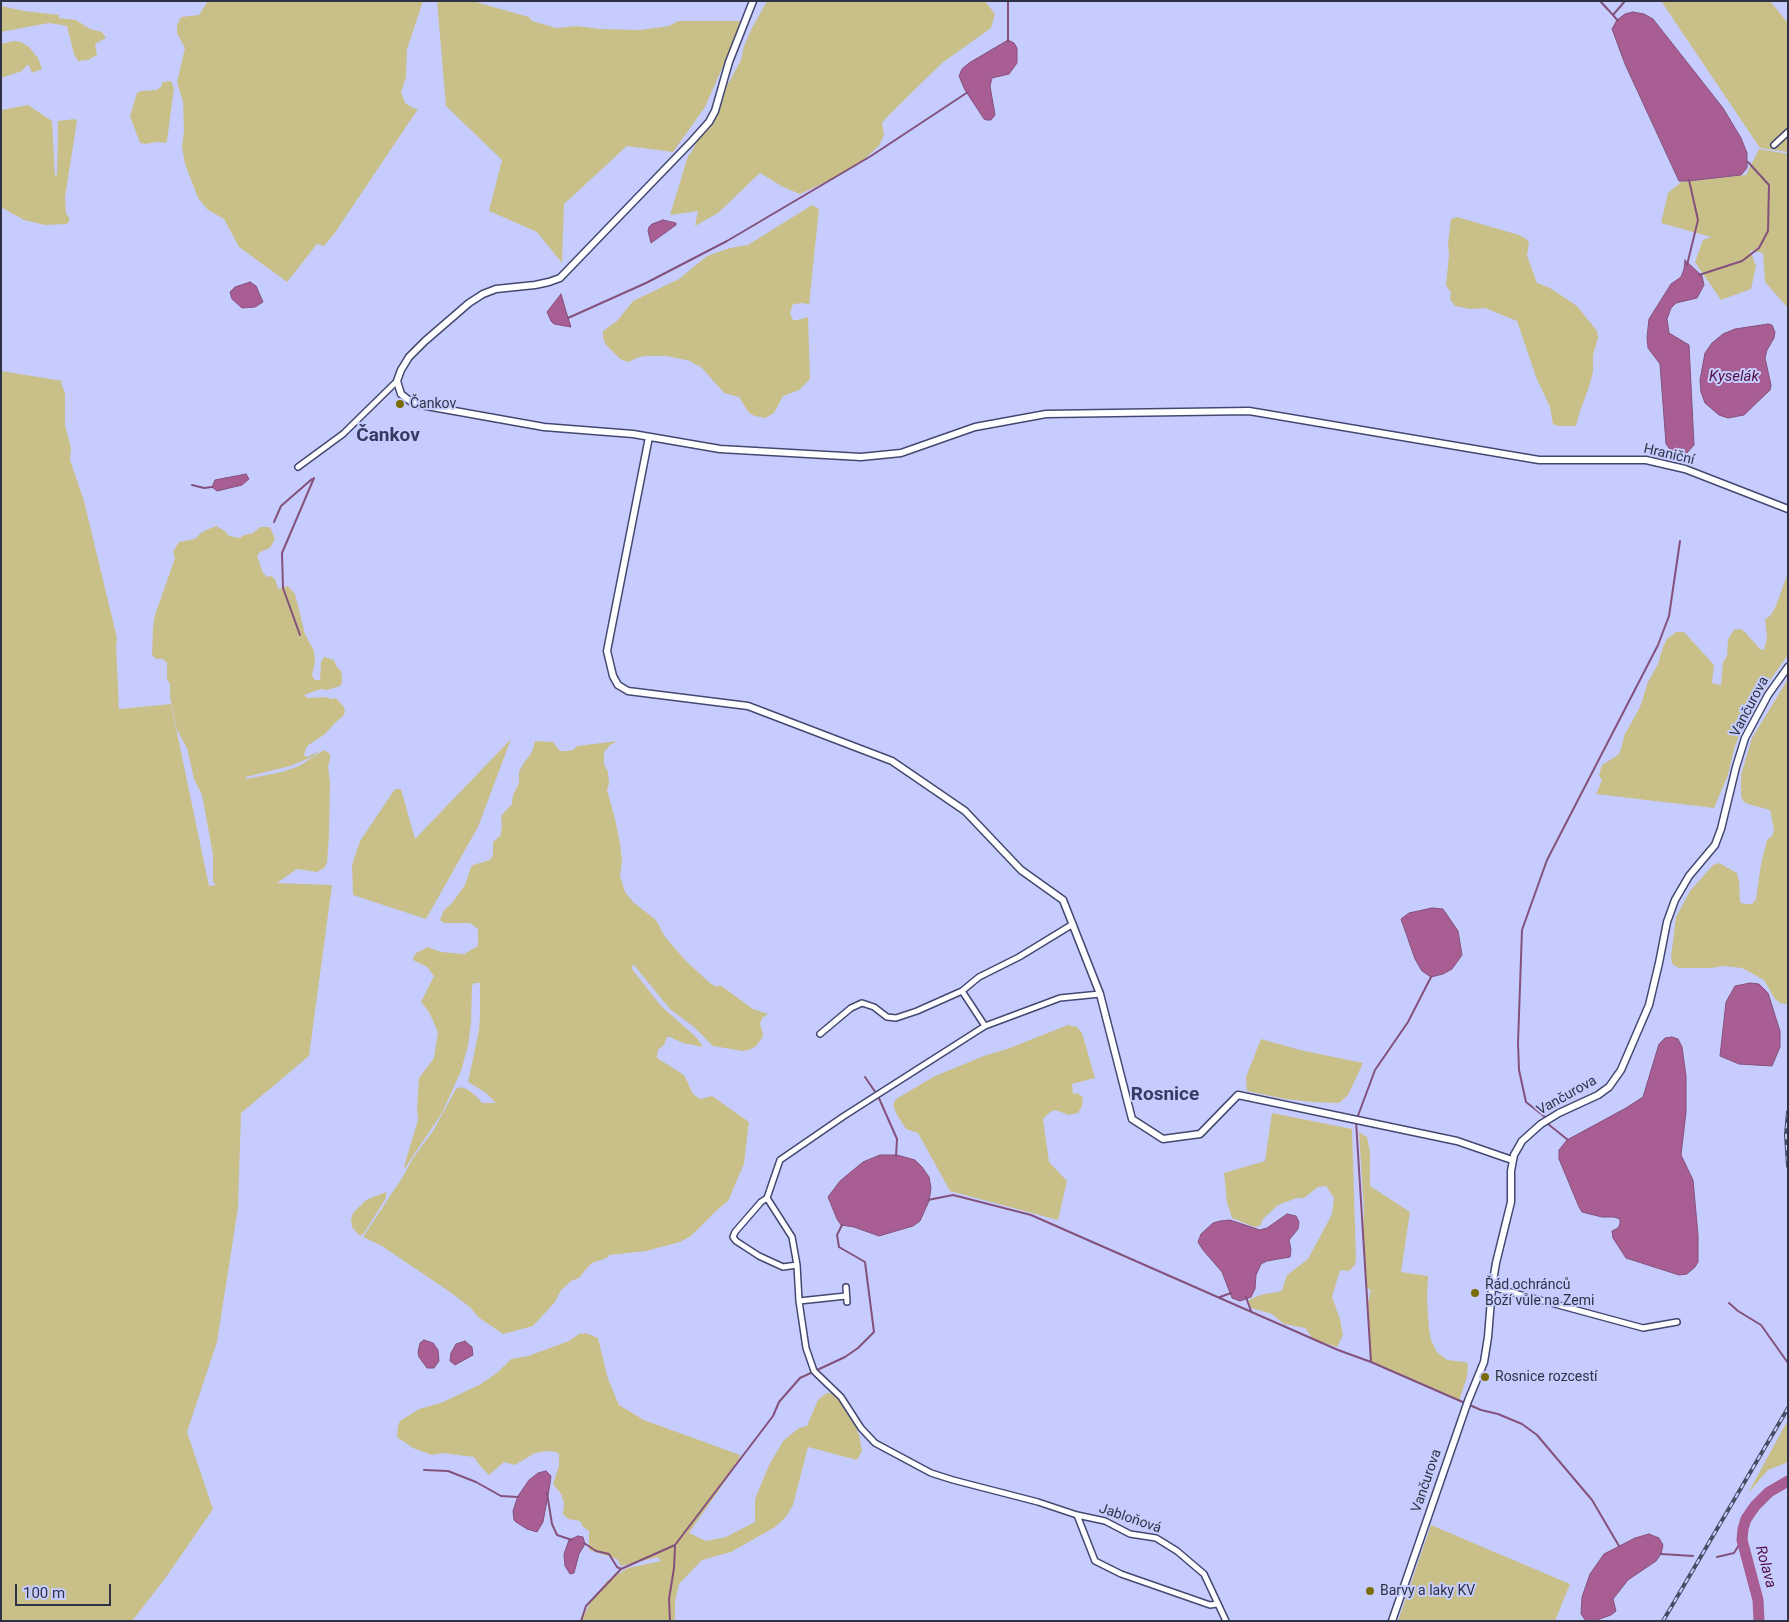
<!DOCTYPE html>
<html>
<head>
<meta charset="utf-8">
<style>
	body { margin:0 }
	#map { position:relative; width:1789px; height:1622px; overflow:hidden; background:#c6cdfe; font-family:Roboto,sans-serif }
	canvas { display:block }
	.frame { position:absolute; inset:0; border:2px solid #2f3245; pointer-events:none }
	.scale { position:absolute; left:15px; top:1584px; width:96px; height:22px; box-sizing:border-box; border:2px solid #2f3245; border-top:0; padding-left:6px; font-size:15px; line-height:18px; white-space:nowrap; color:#2f3245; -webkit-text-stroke:4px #c6cdfe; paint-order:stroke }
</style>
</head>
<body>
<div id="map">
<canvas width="1789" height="1622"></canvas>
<div class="frame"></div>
<div class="scale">100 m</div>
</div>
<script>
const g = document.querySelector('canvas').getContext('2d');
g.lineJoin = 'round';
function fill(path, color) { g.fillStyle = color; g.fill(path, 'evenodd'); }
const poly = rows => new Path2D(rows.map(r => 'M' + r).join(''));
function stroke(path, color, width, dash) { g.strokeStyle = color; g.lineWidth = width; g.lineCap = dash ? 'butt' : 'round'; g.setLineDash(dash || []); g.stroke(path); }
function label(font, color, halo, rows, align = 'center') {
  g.font = font + ' Roboto,sans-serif'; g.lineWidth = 4; g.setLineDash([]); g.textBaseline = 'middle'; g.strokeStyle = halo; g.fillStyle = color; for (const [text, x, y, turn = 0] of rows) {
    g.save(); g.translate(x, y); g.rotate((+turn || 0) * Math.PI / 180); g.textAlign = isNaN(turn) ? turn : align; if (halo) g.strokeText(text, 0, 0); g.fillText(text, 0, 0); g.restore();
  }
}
const green = poly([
	[208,1,423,1,407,49,406,77,401,92,405,103,413,108,418,109,334,234,324,246,317,244,287,282,239,247,224,219,208,210,198,198,185,164,182,147,184,131,183,102,177,82,185,48,177,33,177,25,181,17,199,15],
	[437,1,472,1,529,17,532,21,556,28,576,26,601,29,640,30,669,26,678,21,743,21,705,107,673,152,627,146,564,204,562,263,537,232,489,211,502,160,446,106],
	[767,1,985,1,995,14,991,28,942,63,887,117,882,123,884,135,879,146,863,160,828,181,800,194,783,187,760,173,718,213,695,226,698,211,670,215,688,156,692,151,741,60,744,46,752,28],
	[1661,1,1770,1,1788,23,1788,152,1760,148],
	[1,6,24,11,59,15,59,18,76,20,90,29,102,32,106,38,95,44,97,55,88,60,78,61,74,54,67,26,49,23,1,32],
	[14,41,21,42,29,47,38,58,42,69,32,73,29,65,27,65,22,71,1,78,1,44],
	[171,81,174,88,167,141,166,143,157,142,145,144,140,143,130,116,137,93,141,91,156,90,161,87,163,82],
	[28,105,52,121,55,176,57,175,58,121,75,119,77,121,65,197,66,213,70,219,67,224,45,225,24,220,1,207,1,110],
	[1759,149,1788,154,1788,308,1765,282,1763,253,1750,250,1756,266,1751,289,1721,300,1695,262,1703,240,1711,237,1661,223,1668,193,1681,182,1746,175],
	[812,205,819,209,809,305,804,303,793,304,790,313,793,320,798,320,808,317,810,379,799,390,783,396,774,413,765,418,755,416,749,413,739,397,724,393,702,368,690,361,667,356,647,356,639,357,628,362,620,359,606,345,603,338,603,331,617,321,633,301,679,279,707,256,730,248,748,245],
	[1457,217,1519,235,1526,239,1529,242,1527,256,1537,283,1550,288,1577,306,1597,331,1598,338,1593,355,1593,372,1589,387,1579,414,1576,426,1558,426,1553,424,1550,407,1536,377,1517,321,1485,308,1470,309,1455,306,1450,299,1451,293,1446,285,1449,255,1448,244,1451,219],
	[1,371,63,381,61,383,65,393,65,425,71,448,70,460,84,501,117,638,116,646,119,709,171,704,209,886,216,885,213,882,213,855,202,795,194,779,187,748,177,730,170,697,170,684,167,680,167,663,163,659,156,659,152,655,153,627,155,615,175,558,173,552,179,542,195,539,202,532,216,526,225,531,229,536,240,538,244,535,253,533,260,527,270,527,275,539,270,548,260,552,257,556,263,573,267,577,271,576,275,579,278,589,288,586,295,594,305,634,314,651,315,662,312,675,315,680,320,680,321,662,324,657,334,660,336,666,341,671,342,678,342,683,340,686,327,690,321,689,304,695,308,698,326,697,331,699,336,698,343,706,345,711,344,715,335,723,325,734,307,746,304,755,307,757,321,750,312,757,290,766,246,777,246,779,282,772,299,766,324,750,330,754,330,760,328,766,330,783,329,835,327,863,324,868,317,872,297,869,277,883,332,885,309,1056,241,1113,238,1208,217,1342,187,1432,213,1509,164,1580,132,1621,1,1621],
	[1788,573,1788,655,1771,679,1742,728,1734,749,1728,775,1714,808,1596,794,1602,780,1599,776,1602,765,1618,755,1620,752,1625,734,1640,707,1648,682,1658,664,1663,647,1667,639,1676,632,1684,632,1714,665,1712,683,1721,685,1723,662,1727,656,1728,639,1734,630,1740,629,1744,631,1760,649,1764,650,1767,638,1765,619,1770,616,1775,608],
	[1788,679,1788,1003,1786,1004,1780,1003,1775,999,1764,980,1742,968,1723,966,1712,968,1679,968,1672,964,1671,957,1676,917,1690,891,1713,865,1719,863,1737,873,1739,881,1740,902,1744,904,1752,904,1756,899,1761,864,1767,840,1772,836,1774,830,1770,810,1748,804,1743,801,1741,796,1741,775,1752,738],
	[511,739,478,827,426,919,353,895,352,865,360,841,395,789,401,789,415,839],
	[535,741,553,742,560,751,566,751,573,750,577,746,618,741,610,745,604,752,604,764,608,772,609,784,607,790,615,819,620,843,622,861,620,876,625,892,633,902,656,920,665,937,687,962,710,983,717,987,720,985,753,1009,768,1014,762,1018,760,1024,763,1034,762,1038,756,1046,749,1050,743,1051,713,1046,694,1027,670,1009,633,964,632,969,661,1006,696,1037,703,1047,683,1043,670,1037,667,1037,664,1045,658,1050,657,1058,684,1075,693,1094,700,1099,712,1096,749,1122,744,1164,728,1201,716,1211,691,1236,680,1242,646,1251,609,1255,607,1258,592,1263,587,1268,579,1278,571,1281,561,1290,555,1302,533,1326,503,1334,478,1317,471,1308,450,1292,382,1246,363,1237,402,1178,413,1158,433,1131,456,1089,460,1087,467,1089,476,1096,482,1103,496,1103,485,1092,468,1082,479,1030,480,1015,480,983,474,983,472,986,471,1023,468,1046,461,1071,442,1113,405,1168,404,1166,418,1120,417,1108,419,1078,434,1058,438,1032,429,1012,421,1002,434,976,427,967,413,960,413,958,416,953,428,947,441,952,464,954,478,946,478,929,470,923,444,923,440,920,444,910,452,903,465,885,471,867,473,865,490,860,493,855,493,842,500,836,502,827,501,816,512,804,513,795,519,783,519,772,523,764,532,752],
	[1068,1025,1077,1027,1082,1033,1095,1078,1072,1084,1073,1094,1077,1093,1083,1097,1082,1106,1078,1113,1069,1115,1055,1110,1049,1113,1043,1119,1049,1162,1067,1181,1058,1220,950,1191,918,1133,906,1129,897,1115,893,1105,896,1099,935,1076,984,1056,1007,1049],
	[1261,1039,1300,1050,1363,1063,1348,1095,1339,1103,1312,1102,1285,1099,1247,1091,1246,1077],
	[1272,1113,1352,1129,1356,1259,1355,1265,1349,1271,1340,1270,1332,1297,1340,1319,1343,1335,1337,1347,1313,1339,1305,1328,1284,1324,1272,1314,1251,1308,1248,1303,1250,1299,1264,1294,1278,1292,1282,1290,1287,1275,1308,1259,1332,1214,1334,1198,1326,1186,1318,1187,1304,1198,1297,1198,1278,1205,1263,1219,1260,1226,1254,1227,1232,1218,1227,1203,1224,1173,1265,1161],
	[1359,1132,1367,1137,1370,1152,1370,1186,1410,1212,1401,1272,1428,1276,1427,1299,1429,1329,1431,1340,1437,1352,1447,1360,1466,1362,1468,1365,1467,1377,1459,1401,1370,1362,1368,1303,1371,1290,1367,1288,1365,1276,1363,1230,1364,1210],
	[386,1192,386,1198,364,1233,360,1236,352,1227,351,1220,353,1213,366,1200],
	[586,1333,598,1338,608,1379,619,1405,644,1420,740,1455,739,1461,689,1533,706,1541,726,1537,755,1522,755,1499,770,1463,784,1440,799,1428,807,1426,818,1400,825,1394,833,1392,851,1415,859,1435,862,1451,857,1460,808,1447,793,1505,786,1517,775,1527,731,1552,702,1560,679,1584,675,1601,675,1621,581,1621,590,1603,607,1581,628,1568,661,1561,658,1557,621,1566,617,1559,589,1550,589,1531,583,1527,580,1521,568,1519,563,1514,564,1503,561,1494,553,1484,559,1465,559,1454,556,1452,548,1451,535,1453,515,1465,504,1462,489,1475,480,1466,474,1457,443,1453,432,1455,413,1448,397,1437,398,1426,400,1421,419,1409,441,1403,481,1384,498,1372,511,1359,528,1356,569,1341,579,1334],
	[1788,1420,1788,1462,1768,1470,1748,1493],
	[1431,1525,1570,1584,1555,1621,1398,1621]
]);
const water = poly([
	[1633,12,1644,14,1653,19,1723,108,1741,138,1747,153,1747,168,1741,175,1688,181,1679,181,1625,64,1612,29,1617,20,1625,14,1633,12],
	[1008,40,1014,43,1017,48,1017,63,1009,74,992,78,990,86,995,115,991,120,987,120,984,119,965,90,959,76,962,69,969,63,1008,40],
	[663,220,676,223,676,225,651,243,648,231,649,227,652,224,663,220],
	[1685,260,1702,276,1704,285,1697,298,1676,303,1671,308,1667,319,1669,333,1689,345,1694,445,1686,454,1679,455,1673,453,1666,444,1660,364,1648,348,1647,337,1649,319,1671,284,1681,277,1684,269,1685,260],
	[250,282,256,286,263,302,255,307,242,308,232,299,230,292,235,287,250,282],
	[561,294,568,318,571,327,554,324,551,321,547,312,561,294],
	[1768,324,1772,325,1775,332,1774,338,1767,350,1765,358,1771,385,1770,390,1744,415,1728,418,1719,415,1705,403,1701,392,1700,380,1705,353,1712,343,1723,334,1735,329,1768,324],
	[246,474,249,479,242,485,217,491,212,487,215,480,246,474],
	[1432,908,1443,909,1458,931,1462,955,1452,969,1443,974,1431,977,1422,971,1415,959,1401,919,1409,913,1432,908],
	[1750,983,1759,984,1768,993,1780,1031,1780,1047,1772,1066,1739,1064,1720,1056,1726,1002,1735,986,1750,983],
	[1672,1037,1678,1039,1682,1047,1686,1076,1686,1112,1681,1155,1693,1180,1698,1235,1698,1262,1695,1267,1687,1274,1679,1275,1626,1258,1613,1238,1612,1231,1618,1228,1620,1224,1620,1219,1614,1217,1602,1217,1582,1212,1579,1207,1559,1159,1559,1150,1567,1140,1626,1108,1643,1097,1659,1044,1665,1038,1672,1037],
	[880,1155,897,1155,915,1160,922,1167,929,1177,931,1188,929,1201,920,1221,913,1226,879,1236,854,1227,841,1225,837,1219,828,1197,840,1181,863,1162,880,1155],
	[1287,1214,1296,1216,1299,1222,1298,1229,1289,1240,1291,1250,1290,1257,1267,1261,1261,1264,1256,1275,1255,1289,1251,1297,1240,1301,1232,1298,1222,1272,1203,1250,1198,1242,1201,1234,1213,1223,1220,1221,1230,1220,1260,1230,1267,1228,1287,1214],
	[424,1340,433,1343,438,1350,439,1361,434,1368,427,1368,419,1357,418,1352,420,1343,424,1340],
	[465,1341,472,1347,473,1355,455,1365,450,1361,451,1353,456,1344,465,1341],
	[546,1471,551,1476,550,1484,543,1522,537,1532,527,1529,516,1522,514,1520,513,1511,518,1496,529,1480,538,1473,546,1471],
	[1649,1534,1659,1538,1663,1545,1661,1554,1656,1561,1628,1580,1613,1599,1616,1611,1611,1615,1594,1621,1586,1621,1581,1614,1582,1597,1590,1574,1604,1554,1635,1538,1649,1534],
	[578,1536,583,1537,585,1544,579,1554,574,1573,570,1574,565,1566,564,1554,569,1540,578,1536]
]);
const stream = poly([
	[1008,1,1008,42],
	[1600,1,1613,15],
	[1618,21,1613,15,1625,1],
	[1687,265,1698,220,1689,180],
	[1699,275,1742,261,1759,248,1768,231,1769,185,1748,162],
	[568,318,646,283,727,241,871,156,968,92],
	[192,485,204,488,212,487],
	[274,522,281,506,312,479],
	[300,635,283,588,282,553,314,478],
	[865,1077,878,1096,897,1139,896,1156],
	[1545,1117,1526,1102,1519,1070,1518,1043,1522,930,1547,860,1658,645,1669,616,1680,541],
	[1548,1124,1568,1140],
	[928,1200,953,1195,1031,1215,1338,1350,1371,1362,1481,1410,1498,1414,1522,1424,1537,1435,1592,1500,1619,1546],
	[1220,1297,1231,1293],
	[1246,1297,1251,1311],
	[1729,1303,1738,1311,1761,1325,1788,1363],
	[1371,1362,1356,1121,1375,1070,1408,1022,1431,977],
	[424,1470,448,1471,476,1482,501,1496,518,1497],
	[547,1493,552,1524,557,1535,572,1540],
	[584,1543,596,1551,609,1554,617,1567,621,1569],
	[1661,1554,1693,1556],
	[1717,1557,1734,1553,1742,1540],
	[581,1621,586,1606,621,1569,675,1545,773,1416,779,1402,800,1378,845,1357,858,1348,874,1332,865,1262,839,1247,837,1235,842,1225],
	[670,1621,669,1599,674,1568,675,1546]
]);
const river = poly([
	[1759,1621,1758,1600,1742,1540,1743,1529,1746,1519,1755,1506,1769,1492,1788,1481]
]);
const minor = poly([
	[1774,145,1788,132],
	[298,467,343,434,397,381],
	[962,991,979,977,1019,957,1073,924],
	[1100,994,1060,998,985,1026,844,1116,780,1160,767,1198,792,1237,797,1265,799,1301,806,1348,814,1371,841,1397,861,1428,875,1443,931,1473,953,1480,1038,1502,1077,1515,1105,1521,1130,1534,1156,1538,1177,1551,1204,1574,1226,1621],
	[820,1034,851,1008,862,1003,874,1007,887,1017,896,1018,917,1011,962,991,985,1026],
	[767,1198,761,1202,735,1232,733,1237,736,1241,759,1256,783,1267,797,1265],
	[846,1287,847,1302],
	[1492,1287,1643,1328,1677,1322],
	[799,1301,846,1296],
	[1077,1515,1095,1561,1121,1574,1210,1605,1217,1604]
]);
const tertiary = poly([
	[753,1,729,62,715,111,709,122,692,141,560,278,549,282,535,285,496,289,483,294,469,303,425,341,409,357,401,370,397,381,401,394,410,401,421,405,544,427,633,434,720,449,861,457,901,453,975,427,1046,414,1249,411,1539,460,1646,460,1685,469,1788,509],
	[649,437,607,651,613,676,618,685,628,691,748,706,892,761,965,811,1021,870,1063,900,1100,994,1132,1119,1163,1139,1200,1134,1238,1095,1457,1141,1512,1160],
	[1392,1621,1468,1401,1484,1362,1488,1337,1492,1287,1496,1263,1511,1202,1511,1171,1514,1155,1522,1141,1541,1124,1559,1113,1598,1095,1609,1087,1621,1070,1649,1005,1659,963,1667,922,1675,900,1689,876,1715,845,1721,829,1736,767,1745,738,1768,695,1788,667]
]);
const rail = poly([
	[1788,1112,1786,1135,1788,1166],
	[1663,1621,1788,1408]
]);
const markers = [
	[400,404,5,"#7c6c05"],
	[1475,1293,5,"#7c6c05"],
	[1485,1377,5,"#7c6c05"],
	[1370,1591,5,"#7c6c05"]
];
const poiNames = [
	["Čankov",410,404],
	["Řád ochránců",1485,1285],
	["Boží vůle na Zemi",1485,1301],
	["Rosnice rozcestí",1495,1377],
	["Barvy a laky KV",1380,1591]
];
const streetNames = [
	["Hraniční",1669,455,13],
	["Vančurova",1750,707,-62],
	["Vančurova",1567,1096,-29],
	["Vančurova",1427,1481,-71],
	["Jabloňová",1130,1519,19]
];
const waterNames = [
	["Kyselák",1734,377],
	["Rolava",1765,1567,75]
];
const districtNames = [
	["Čankov",388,436],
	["Rosnice",1165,1095]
];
fill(green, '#c9bf89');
fill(water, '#a85e93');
stroke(water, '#84517c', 1);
stroke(stream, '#84517c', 2);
stroke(river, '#a85e93', 11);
stroke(minor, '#444871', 8);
stroke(tertiary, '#444871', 9);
stroke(minor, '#fff', 5);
stroke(tertiary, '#fff', 6);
stroke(rail, '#474b63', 4);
stroke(rail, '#c6cdfe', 2, [5.5]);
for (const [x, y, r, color] of markers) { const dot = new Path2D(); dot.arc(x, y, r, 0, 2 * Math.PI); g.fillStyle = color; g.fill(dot); stroke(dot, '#c6cdfe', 2); }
label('14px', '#2f3245', '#c6cdfe', poiNames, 'left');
label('14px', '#2f3245', '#c6cdfe', streetNames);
label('italic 15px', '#530d44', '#c6cdfe', waterNames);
label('bold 19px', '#373b63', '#c6cdfe', districtNames);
</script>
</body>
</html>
